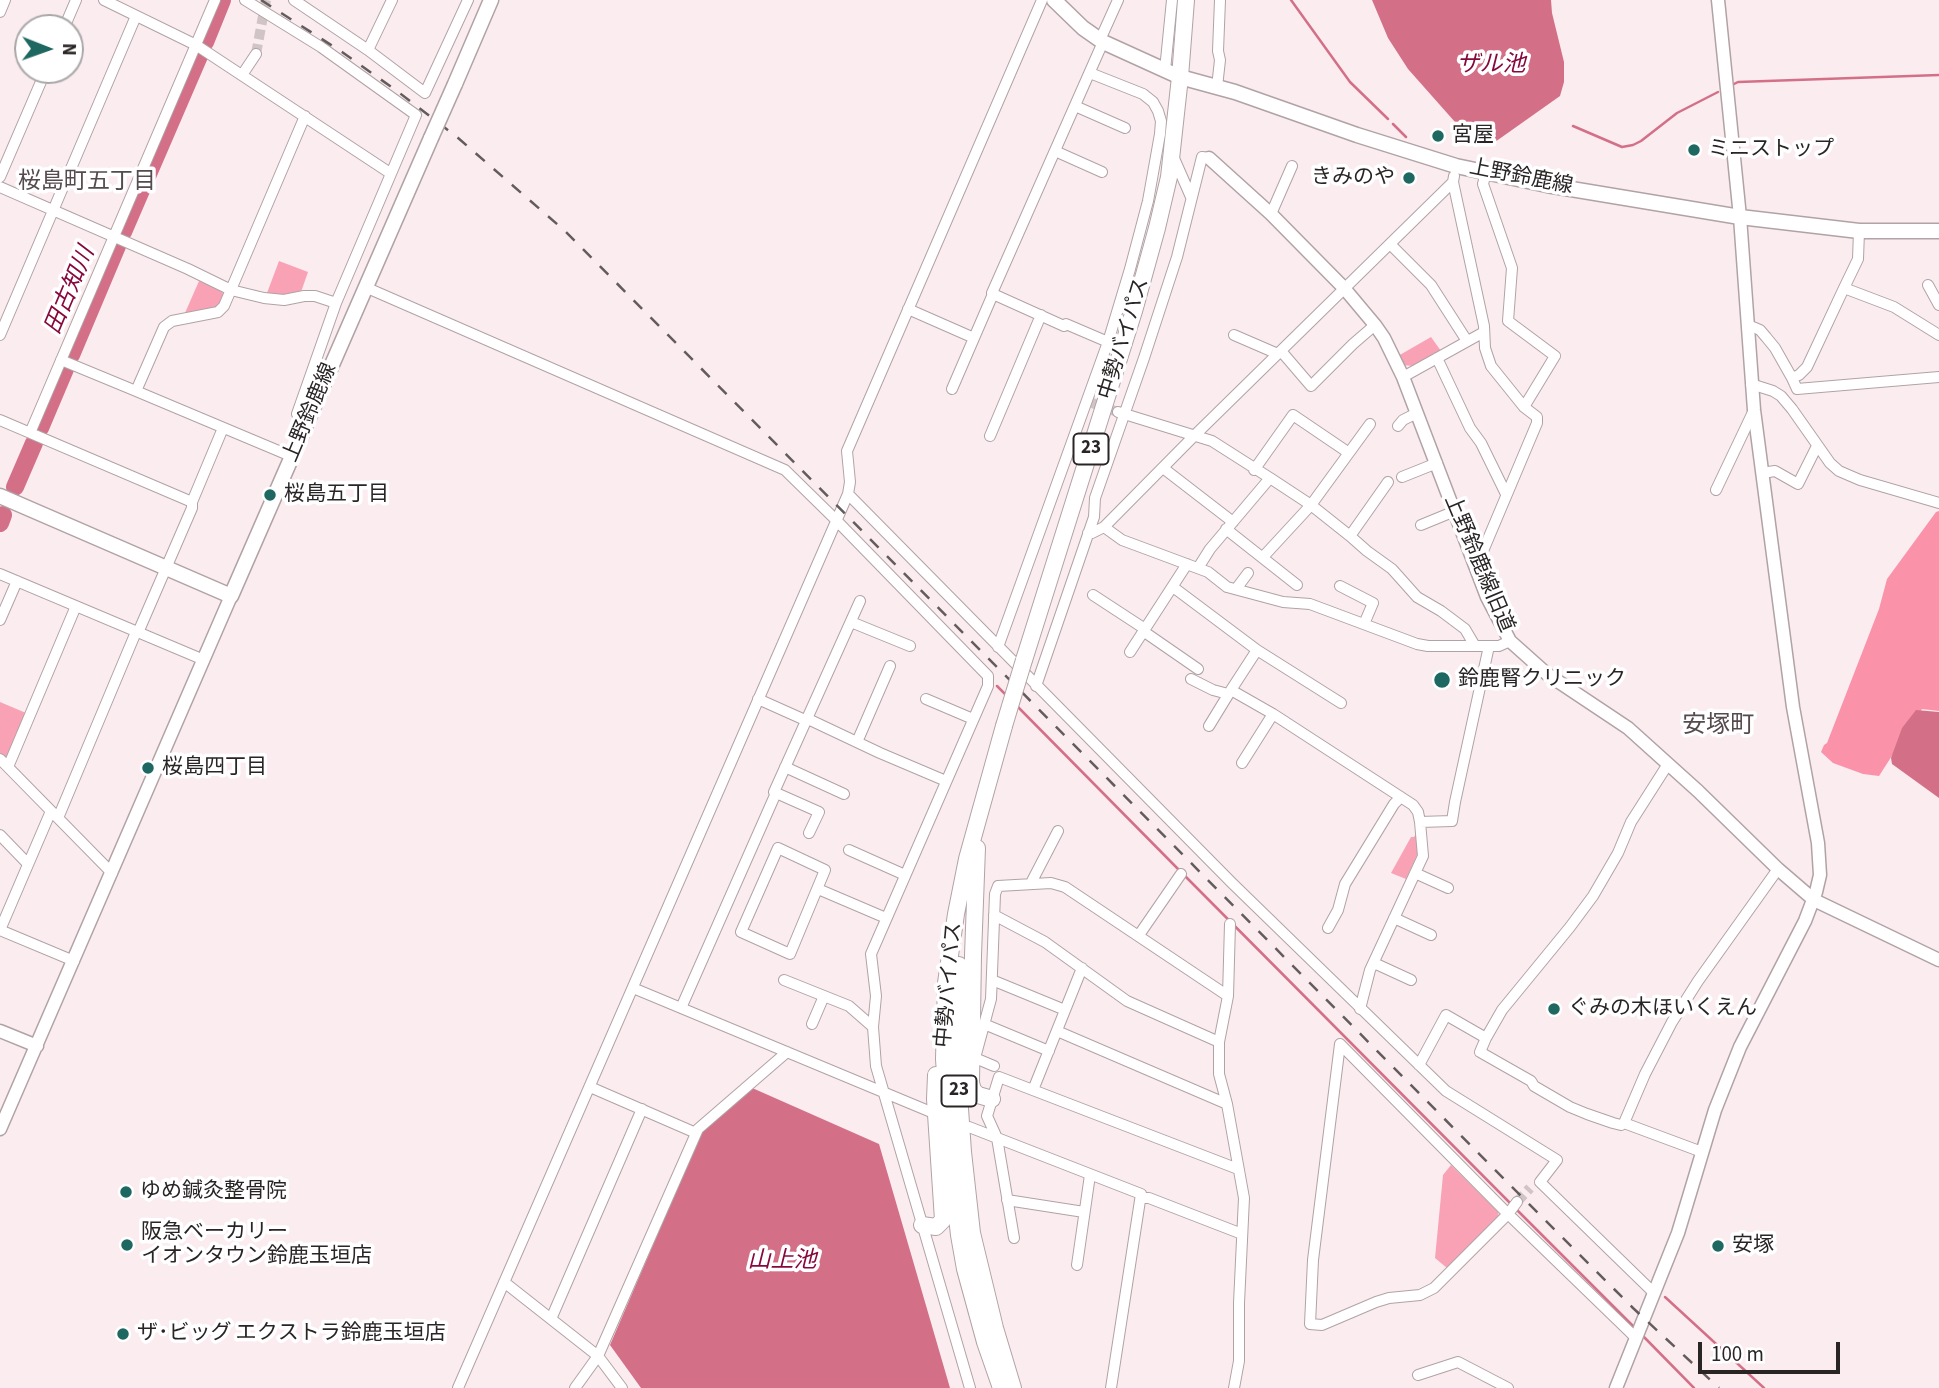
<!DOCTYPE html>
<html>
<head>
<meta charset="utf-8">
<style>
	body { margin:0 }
	#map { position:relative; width:1939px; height:1388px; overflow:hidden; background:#fbecef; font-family:"Source Sans 3",sans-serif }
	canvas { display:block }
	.north { position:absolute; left:14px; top:14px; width:70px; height:70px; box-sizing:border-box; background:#fff; border:2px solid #aaa8a8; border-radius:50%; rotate:91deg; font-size:19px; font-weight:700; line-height:28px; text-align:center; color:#2a2525 }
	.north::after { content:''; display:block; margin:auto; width:24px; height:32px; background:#1e6861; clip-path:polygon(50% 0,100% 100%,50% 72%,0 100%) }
	.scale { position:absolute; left:1698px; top:1342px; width:142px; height:32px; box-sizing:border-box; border:4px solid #2a2525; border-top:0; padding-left:9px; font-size:21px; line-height:24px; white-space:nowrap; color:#2a2525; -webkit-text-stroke:5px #fff; paint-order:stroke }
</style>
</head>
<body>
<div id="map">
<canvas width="1939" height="1388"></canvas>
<div class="north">N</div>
<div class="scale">100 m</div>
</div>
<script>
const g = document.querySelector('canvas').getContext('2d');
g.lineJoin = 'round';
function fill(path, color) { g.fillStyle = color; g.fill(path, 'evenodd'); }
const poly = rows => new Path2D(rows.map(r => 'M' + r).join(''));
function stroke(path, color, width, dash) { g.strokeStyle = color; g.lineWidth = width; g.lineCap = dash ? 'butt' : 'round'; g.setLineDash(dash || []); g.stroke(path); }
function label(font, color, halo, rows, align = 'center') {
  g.font = font + ' "Source Sans 3","Noto Sans JP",sans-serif'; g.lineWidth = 7; g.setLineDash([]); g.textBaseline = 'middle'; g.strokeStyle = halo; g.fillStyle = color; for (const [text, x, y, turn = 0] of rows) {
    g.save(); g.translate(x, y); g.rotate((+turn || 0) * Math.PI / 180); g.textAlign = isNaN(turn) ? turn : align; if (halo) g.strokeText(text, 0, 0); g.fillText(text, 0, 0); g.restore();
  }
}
const green = poly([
	[279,261,308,272,301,292,282,295,267,293],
	[199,281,221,290,224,296,220,305,213,310,185,313],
	[1431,337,1441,351,1413,366,1402,365,1398,356],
	[0,702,26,713,7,758,0,753],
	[1417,832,1417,855,1406,879,1391,873,1411,837,1414,837],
	[1451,1165,1498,1212,1499,1217,1447,1268,1435,1258,1443,1175]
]);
const forest = poly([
	[1939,511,1939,711,1922,709,1879,776,1863,774,1833,763,1821,752,1824,745,1827,743,1879,609,1887,579,1936,512]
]);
const water = poly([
	[1372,0,1551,0,1552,13,1564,62,1564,82,1560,96,1495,142,1487,141,1455,122,1408,69,1388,38],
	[1916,710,1939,712,1939,798,1892,764,1891,758,1902,728],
	[750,1087,879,1144,950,1388,641,1388,610,1345,702,1131]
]);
const stream = poly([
	[1291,0,1350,82,1388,119],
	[1734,84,1738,82,1939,75],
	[1393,124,1406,137],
	[1573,126,1622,147,1633,145,1641,141,1677,113,1718,92],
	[997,686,1007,696],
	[1016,705,1179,870],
	[1184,875,1512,1205],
	[1517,1210,1636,1329],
	[1665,1297,1764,1388],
	[1643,1336,1694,1388]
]);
const river = poly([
	[205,42,222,0],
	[123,232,199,56],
	[71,355,117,246],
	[40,428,65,369],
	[15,487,34,443],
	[0,523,3,515]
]);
const minorTunnel = poly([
	[256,54,266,0],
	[1092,403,1118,412],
	[1517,1202,1530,1188]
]);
const minor = poly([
	[104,0,196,45,390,173],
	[245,0,321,47,416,115,336,303,297,414,305,427],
	[294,0,368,50,425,93,468,0],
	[0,12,5,0],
	[64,28,76,0],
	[1100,40,1118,0],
	[368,50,392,0],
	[1165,70,1172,0],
	[242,75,256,54],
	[1217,87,1220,60,1218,51,1220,0],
	[1075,106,1125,128],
	[1055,151,1102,172],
	[1173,156,1191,197],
	[1486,172,1483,184,1512,268,1508,321,1555,356,1524,407],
	[1454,176,1453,182,1484,326,1485,348,1491,366,1524,407,1537,417,1537,423,1483,551,1474,558],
	[0,177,46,70],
	[0,187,188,269,231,290,264,298,284,300,304,296,315,296,336,303],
	[1271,214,1292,166],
	[1859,231,1858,259,1844,288,1807,367,1799,375,1792,378,1797,389,1939,377],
	[1390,244,1431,285,1467,341],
	[1928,285,1939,305],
	[365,287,785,470,836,520,988,676,988,686,871,954,876,996,873,1027,876,1066,970,1388],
	[1844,288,1894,307,1939,335],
	[993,294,1064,326,1066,324,1108,342],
	[908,309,974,338],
	[1747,327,1753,327,1760,330,1766,337,1775,348,1792,378],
	[0,335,136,16],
	[1234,335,1278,354],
	[1281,351,1311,386,1353,344,1375,325],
	[1437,358,1470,428,1481,443,1506,494],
	[61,360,136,391],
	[1403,377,1484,332],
	[1751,384,1773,391,1781,396,1792,409,1830,463,1839,471,1860,480,1939,503],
	[952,389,993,294,992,293,1103,42],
	[1118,412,1212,441,1270,478,1210,549,1198,568],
	[0,420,192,502],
	[1398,426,1403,420,1417,413],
	[30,433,215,0],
	[990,436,1041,315],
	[293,457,136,391,164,327,172,321,218,312,224,306,305,116],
	[1163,468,1233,522],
	[1254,470,1293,415,1349,453],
	[1762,473,1775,471,1798,484,1817,446],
	[1402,477,1437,463],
	[1270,478,1311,505,1350,536,1367,551,1392,569,1417,597,1441,611,1465,629,1475,646],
	[1716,490,1754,410],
	[848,494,1232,883,1446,1091,1557,1160,1540,1182,1654,1293],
	[1421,525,1455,511],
	[1104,527,1122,540,1208,572,1227,587,1283,602,1310,604,1417,644,1428,646,1499,646,1510,641],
	[1226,529,1297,585],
	[1088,533,1092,533,1104,527,1195,435,1453,182],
	[1350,536,1388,482],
	[1263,557,1311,505,1370,424],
	[0,574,204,660],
	[1340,586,1373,603,1364,624],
	[1173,587,1257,650,1341,703],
	[1236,589,1248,573],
	[1093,595,1145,629],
	[0,620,17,581],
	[851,622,910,646],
	[1143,631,1198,669],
	[998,647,1108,342,1130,269,1148,201,1160,134,1161,121,1158,111,1153,102,1143,94,1090,73],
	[1257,650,1231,690,1273,714,1413,805,1418,812,1420,822,1423,856,1370,970,1360,1009],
	[1130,652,1187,564],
	[1191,679,1213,690,1228,694],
	[1036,686,1094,517,1095,498,1144,358,1177,257,1202,157,1209,158],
	[758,699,805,720],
	[926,699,973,719],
	[808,719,880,753,946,781],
	[1209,726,1231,690],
	[857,742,890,666],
	[0,759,112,873],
	[1242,763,1273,714],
	[8,767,76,606],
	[785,767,844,794],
	[58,818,136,632,140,628,192,508,192,502,223,428],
	[1420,822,1452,821,1455,802,1489,646],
	[809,833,819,812,774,792,860,601],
	[0,835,28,864],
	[778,848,825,870,790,954,741,932,778,848],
	[849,850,905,875],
	[1415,873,1448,888],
	[1031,883,1058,831],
	[818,889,886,918],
	[994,915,1045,942,1127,1001,1219,1042],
	[1394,918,1431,935],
	[1328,928,1338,910,1345,884,1394,804,1401,797],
	[0,930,51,811],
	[0,930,74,961],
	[1139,935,1181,874],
	[1374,963,1411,980],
	[784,980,849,1006,873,1027],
	[992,980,1065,1010],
	[633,988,931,1112],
	[1228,996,1230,924],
	[681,1008,776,793],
	[812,1024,824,996],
	[984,1024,1049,1051],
	[1057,1031,1227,1104],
	[1486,1038,1480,1052,1531,1081,1534,1086,1570,1107,1587,1114,1613,1123,1621,1125,1624,1123],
	[1419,1065,1446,1015,1486,1038,1502,1010,1570,927,1593,896,1618,853,1631,822,1668,764],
	[994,1066,975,1058,991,999,995,894,998,886,1051,883,1065,887,1228,996,1219,1042,1219,1074,1227,1104,1244,1198,1239,1303,1239,1361,1234,1388],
	[590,1087,696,1133],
	[1033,1090,1082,968],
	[969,1127,1141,1194,1111,1388],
	[1702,1152,1624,1123,1645,1074,1672,1022,1698,981,1778,869],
	[1141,1198,1149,1198,1242,1234],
	[1007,1200,1084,1212],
	[1517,1202,1508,1214,1434,1288,1420,1295,1389,1298,1376,1302,1322,1325,1310,1324,1313,1260,1340,1044,1508,1214,1636,1338],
	[1014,1238,997,1138,987,1116,999,1077,1238,1169],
	[1077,1265,1090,1175],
	[504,1282,598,1356,622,1388],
	[551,1319,642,1109],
	[1418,1375,1458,1362,1508,1388],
	[458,1388,848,494,850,482,847,451,1042,0],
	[575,1388,598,1356,698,1129,787,1052]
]);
const tertiary = poly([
	[1209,158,1271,214,1344,288,1375,325,1384,338,1403,377,1487,597,1510,641,1547,674,1628,728,1698,791,1778,869,1814,900,1939,960],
	[0,1031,37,1046],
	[0,1129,231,596],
	[1616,1388,1678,1233,1715,1110,1740,1047,1805,921,1816,892,1820,875,1818,843,1793,707,1754,410,1740,217,1718,0]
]);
const secondary = poly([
	[1054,0,1083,28,1103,42,1180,77,1235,92,1357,135,1456,166,1547,185,1740,217,1859,231,1939,231],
	[455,84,491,0],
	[0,496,231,596,431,138]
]);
const trunk = poly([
	[1024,660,1134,311,1157,228,1169,177,1180,77,1186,0],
	[977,848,973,955,971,1083,973,1090,978,1095,992,1099],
	[959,965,957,1065,963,1152,972,1233,995,1328,1013,1388],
	[922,1225,936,1227,943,1220,935,1099,936,1075],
	[1001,1388,985,1342,965,1269,959,1235,951,1164,944,1059,946,983,956,914,967,859,1004,726]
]);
const rail = poly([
	[261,0,342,52,397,91,457,137,565,231,1507,1182,1633,1308,1719,1388]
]);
const secondaryBridge = poly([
	[431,138,455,84]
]);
const trunkBridge = poly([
	[1004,726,1024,660]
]);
const markers = [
	[1438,136,7,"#1e6861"],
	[1694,150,7,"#1e6861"],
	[1409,178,7,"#1e6861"],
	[270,495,7,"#1e6861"],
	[1442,680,9,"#1e6861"],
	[148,768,7,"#1e6861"],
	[1554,1009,7,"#1e6861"],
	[126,1192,7,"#1e6861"],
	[127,1245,7,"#1e6861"],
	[1718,1246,7,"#1e6861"],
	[123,1334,7,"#1e6861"]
];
const shields = [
	[1091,449,35],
	[959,1091,35]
];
const shieldNames = [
	["23",1091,449],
	["23",959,1091]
];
const poiNames = [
	["宮屋",1452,136],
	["ミニストップ",1708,150],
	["きみのや",1395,178,"right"],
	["桜島五丁目",284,495],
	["鈴鹿腎クリニック",1458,680],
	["桜島四丁目",162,768],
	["ぐみの木ほいくえん",1568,1009],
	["ゆめ鍼灸整骨院",140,1192],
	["阪急ベーカリー",141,1233],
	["イオンタウン鈴鹿玉垣店",141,1257],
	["安塚",1732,1246],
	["ザ･ビッグ エクストラ鈴鹿玉垣店",137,1334]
];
const streetNames = [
	["上野鈴鹿線",1521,178,11],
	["中勢バイパス",1125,339,-73],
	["上野鈴鹿線",311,413,-67],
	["上野鈴鹿線旧道",1478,564,67],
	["中勢バイパス",950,985,-85]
];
const waterNames = [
	["ザル池",1491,66],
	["田古知川",71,291,-67],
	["山上池",782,1262]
];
const neighbourhoodNames = [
	["桜島町五丁目",87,183]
];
const quarterNames = [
	["安塚町",1718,727]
];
fill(green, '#f9a2b5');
fill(forest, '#fa92aa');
fill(water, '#d37088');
stroke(stream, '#d37088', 2.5);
stroke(river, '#d37088', 18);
stroke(minorTunnel, '#d1c4c7', 10, [10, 5]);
stroke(minor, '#b1a3a5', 12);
stroke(tertiary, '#b1a3a5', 15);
stroke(secondary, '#b1a3a5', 17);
stroke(trunk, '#b1a3a5', 18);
stroke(minor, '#fff', 10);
stroke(tertiary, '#fff', 12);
stroke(secondary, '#fff', 14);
stroke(trunk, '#fff', 16);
stroke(rail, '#635b5c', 2.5, [12, 12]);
stroke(secondaryBridge, '#b1a3a5', 17, []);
stroke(trunkBridge, '#b1a3a5', 18, []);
stroke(secondaryBridge, '#fff', 14);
stroke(trunkBridge, '#fff', 16);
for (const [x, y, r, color] of markers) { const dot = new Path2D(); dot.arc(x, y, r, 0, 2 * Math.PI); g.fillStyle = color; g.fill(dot); stroke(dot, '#fff', 2.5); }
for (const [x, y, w] of shields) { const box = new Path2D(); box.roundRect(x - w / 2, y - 15.5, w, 31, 5); g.fillStyle = '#fff'; g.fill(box); stroke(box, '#2a2525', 2); }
label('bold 19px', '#2a2525', null, shieldNames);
label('21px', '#2a2525', '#fff', poiNames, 'left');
label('21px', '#2a2525', '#fff', streetNames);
label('italic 23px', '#87083c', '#fff', waterNames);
label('23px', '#554a4c', '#fff', neighbourhoodNames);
label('24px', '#554a4c', '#fff', quarterNames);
</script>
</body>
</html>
